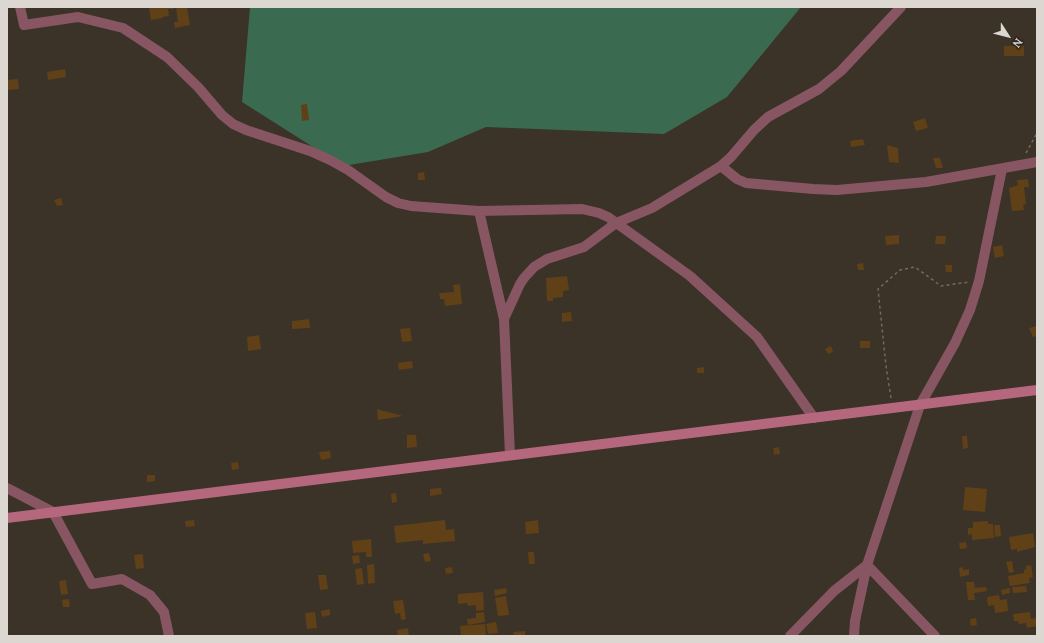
<!DOCTYPE html>
<html>
<head>
<meta charset="utf-8">
<style>
	body { margin:0 }
	#map { position:relative; width:1044px; height:643px; overflow:hidden; background:#3b3228; font-family:Lora,serif }
	canvas { display:block }
	.frame { position:absolute; inset:0; border:8px solid #ddd7d1; pointer-events:none }
	.north { position:absolute; left:988px; top:16px; width:40px; height:40px; -webkit-text-stroke:3px #31281e; paint-order:stroke; rotate:126deg; font-size:11px; font-weight:700; line-height:16px; text-align:center; color:#ddd7d1 }
	.north::after { content:''; display:block; margin:auto; width:14px; height:18px; background:#ddd7d1; clip-path:polygon(50% 0,100% 100%,50% 72%,0 100%) }
</style>
</head>
<body>
<div id="map">
<canvas width="1044" height="643"></canvas>
<div class="frame"></div>
<div class="north">N</div>
</div>
<script>
const g = document.querySelector('canvas').getContext('2d');
g.lineJoin = 'round';
function fill(path, color) { g.fillStyle = color; g.fill(path, 'evenodd'); }
const poly = rows => new Path2D(rows.map(r => 'M' + r).join(''));
function stroke(path, color, width, dash) { g.strokeStyle = color; g.lineWidth = width; g.lineCap = dash ? 'butt' : 'round'; g.setLineDash(dash || []); g.stroke(path); }
const green = poly([
	[250,7,801,7,727,97,664,134,486,127,428,152,343,166,242,102]
]);
const building = poly([
	[156,7,174,7,174,9,168,9,169,16,162,17,163,18,151,20,149,8],
	[176,7,187,7,190,25,175,28,174,22,178,22],
	[1004,46,1024,46,1024,56,1004,56],
	[65,69,66,77,48,80,47,72],
	[18,79,19,89,7,90,7,80],
	[307,104,309,120,302,121,301,105],
	[925,118,928,128,916,131,913,122],
	[863,139,865,145,851,147,850,141],
	[887,145,898,148,899,163,889,162],
	[933,158,940,158,943,168,936,168],
	[424,172,425,180,418,180,418,173],
	[1028,179,1029,187,1024,187,1026,204,1023,205,1024,210,1012,211,1009,188,1018,185,1017,180],
	[61,198,63,205,57,206,54,200],
	[899,235,899,244,886,245,885,236],
	[936,236,946,236,945,244,935,244],
	[1002,245,1004,256,995,258,993,247],
	[863,263,864,270,858,270,857,264],
	[945,265,952,265,952,272,946,272],
	[567,276,569,290,563,291,563,297,553,298,553,301,547,301,546,278],
	[460,284,462,304,445,306,444,299,440,299,439,293,454,292,453,285],
	[571,312,572,321,562,322,562,313],
	[309,319,310,328,292,329,292,321],
	[1037,326,1037,336,1033,337,1029,328],
	[410,328,412,341,402,342,400,329],
	[259,335,261,349,248,351,247,337],
	[860,341,870,341,870,348,860,348],
	[831,346,833,352,828,354,825,349],
	[412,361,413,368,399,370,398,363],
	[704,367,704,373,697,373,697,368],
	[377,409,403,416,378,420],
	[407,435,416,435,417,447,407,448],
	[962,436,967,436,968,448,963,449],
	[779,447,780,454,774,455,773,448],
	[330,451,331,458,321,460,319,452],
	[238,462,239,469,232,470,231,463],
	[147,475,155,475,155,481,147,482],
	[965,487,987,489,985,512,963,510],
	[441,488,442,494,430,496,430,489],
	[396,493,397,502,392,503,391,494],
	[194,520,195,526,186,527,185,521],
	[445,520,446,530,454,529,455,541,423,544,423,540,396,543,394,526],
	[538,520,539,533,526,534,525,522],
	[988,521,988,524,993,524,994,538,972,540,972,534,968,535,968,528,973,528,973,522],
	[994,525,1000,525,1001,536,995,537],
	[1033,533,1035,547,1017,552,1017,549,1011,550,1009,537],
	[371,539,372,557,366,557,366,552,353,553,352,541],
	[966,542,967,548,960,549,959,543],
	[528,552,534,552,535,564,529,564],
	[429,553,431,561,425,562,423,554],
	[143,554,144,568,136,569,134,555],
	[359,555,360,563,353,564,352,556],
	[1012,561,1014,572,1009,573,1006,562],
	[374,564,375,583,368,584,367,565],
	[1031,565,1033,577,1029,578,1030,583,1010,586,1008,576,1024,573,1024,570,1026,569,1026,566],
	[452,567,453,573,446,574,445,568],
	[963,567,963,570,969,569,969,575,960,577,959,568],
	[362,568,364,584,357,585,355,569],
	[318,575,326,575,328,589,320,590],
	[66,580,68,594,61,595,59,581],
	[966,582,974,582,975,588,986,587,987,591,974,593,975,600,968,600],
	[1026,586,1027,592,1013,593,1012,587],
	[506,588,507,593,495,596,494,590],
	[1010,588,1010,593,1002,595,1001,590],
	[483,592,484,610,476,611,476,605,468,606,467,603,458,604,458,594],
	[999,595,1000,600,1007,599,1008,611,995,613,994,605,988,606,987,597],
	[506,596,509,615,498,616,495,598],
	[69,599,70,607,63,607,62,600],
	[403,600,406,619,401,620,400,613,395,614,393,601],
	[330,609,330,615,322,617,321,611],
	[315,612,317,628,307,629,305,613],
	[484,612,485,622,468,625,467,619,476,618,476,613],
	[1030,612,1031,619,1036,618,1037,626,1027,628,1026,623,1019,624,1018,621,1014,621,1013,614],
	[976,618,977,625,971,626,970,619],
	[496,622,498,633,488,634,486,624],
	[485,624,486,635,461,636,460,626],
	[408,628,409,636,398,636,397,630],
	[525,631,525,636,514,636,513,632]
]);
const path = poly([
	[1026,153,1037,133],
	[891,398,886,366,878,289,900,270,915,267,941,286,969,282]
]);
const street = poly([
	[20,7,24,25,78,17,123,28,167,57,198,87,222,115,233,124,246,130,310,151,330,160,348,170,386,197,398,203,411,206,479,211,582,209,599,213,608,217,690,276,757,337,814,418],
	[721,166,737,179,746,183,813,189,837,190,926,182,1037,162],
	[479,211,504,319,510,455],
	[504,319,520,284,524,278,534,267,547,259,584,247,616,223,652,208,721,166,731,157,754,130,768,117,819,89,841,71,901,7],
	[7,488,53,512,92,584,122,579,150,595,164,612,169,636],
	[867,565,935,636],
	[790,636,834,591,867,565],
	[854,636,855,621,867,565,920,405,955,343,970,310,979,281,1002,169]
]);
const secondary = poly([
	[7,518,1037,390]
]);
fill(green, '#3a6a4f');
fill(building, '#604017');
stroke(path, '#726a61', 1.5, [3, 3]);
stroke(street, '#885663', 10);
stroke(secondary, '#b5687d', 10);
</script>
</body>
</html>
